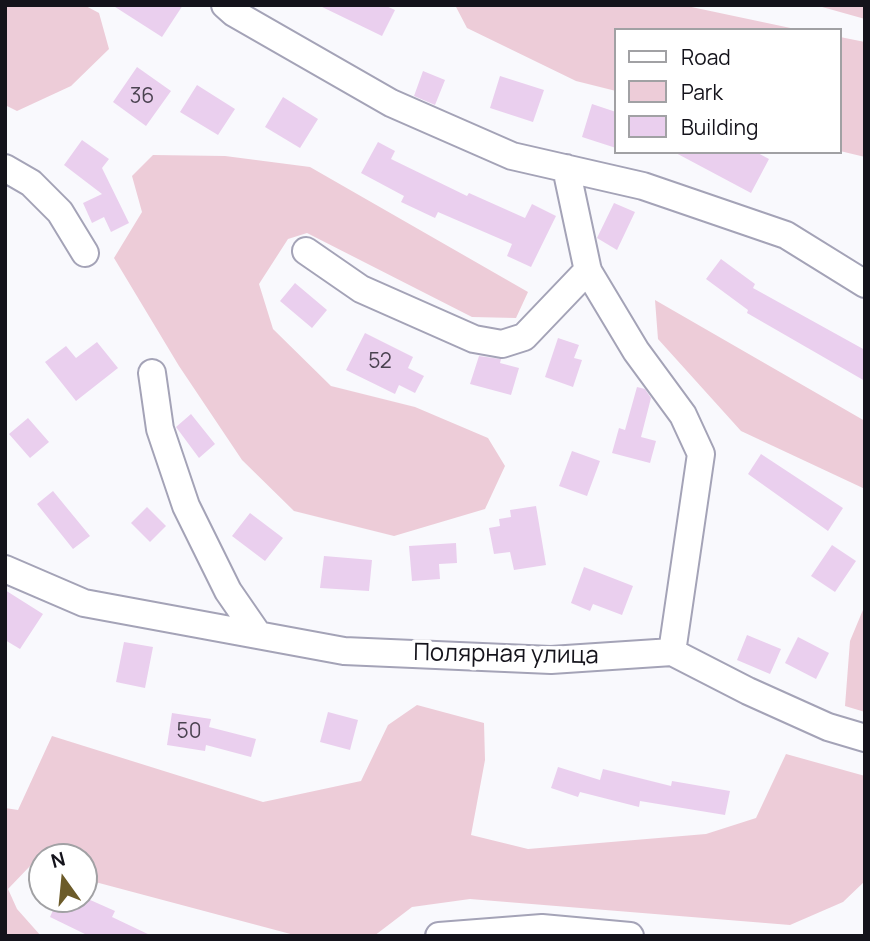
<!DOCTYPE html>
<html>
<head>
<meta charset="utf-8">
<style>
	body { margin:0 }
	#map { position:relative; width:870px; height:941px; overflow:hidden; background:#f9f9fd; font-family:Manrope,sans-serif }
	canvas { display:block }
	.frame { position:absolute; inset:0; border:7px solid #14131b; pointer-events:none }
	.legend { position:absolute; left:614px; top:28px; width:228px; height:126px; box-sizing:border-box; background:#fff; border:2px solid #a1a1a4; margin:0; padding:9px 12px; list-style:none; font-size:21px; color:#14131b }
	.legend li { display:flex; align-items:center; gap:14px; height:35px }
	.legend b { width:35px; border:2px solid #a1a1a4 }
	.north { position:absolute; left:28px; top:843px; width:70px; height:70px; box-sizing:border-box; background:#fff; border:2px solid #a1a1a4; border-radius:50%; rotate:345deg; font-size:19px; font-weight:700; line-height:28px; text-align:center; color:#14131b }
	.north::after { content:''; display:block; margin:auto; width:24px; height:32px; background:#6c5b29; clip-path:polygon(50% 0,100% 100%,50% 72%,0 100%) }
</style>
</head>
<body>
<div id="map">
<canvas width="870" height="941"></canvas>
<div class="frame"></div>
<ul class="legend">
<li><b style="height:9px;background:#fff"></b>Road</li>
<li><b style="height:19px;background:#edccd8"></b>Park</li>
<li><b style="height:19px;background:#eacfee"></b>Building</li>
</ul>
<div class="north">N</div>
</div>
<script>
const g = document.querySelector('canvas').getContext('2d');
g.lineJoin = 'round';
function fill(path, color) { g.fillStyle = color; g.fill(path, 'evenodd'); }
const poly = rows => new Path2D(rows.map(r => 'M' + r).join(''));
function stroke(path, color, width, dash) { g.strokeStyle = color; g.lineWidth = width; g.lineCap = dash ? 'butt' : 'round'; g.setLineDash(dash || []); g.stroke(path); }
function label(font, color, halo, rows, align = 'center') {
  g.font = font + ' Manrope,sans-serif'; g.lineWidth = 7; g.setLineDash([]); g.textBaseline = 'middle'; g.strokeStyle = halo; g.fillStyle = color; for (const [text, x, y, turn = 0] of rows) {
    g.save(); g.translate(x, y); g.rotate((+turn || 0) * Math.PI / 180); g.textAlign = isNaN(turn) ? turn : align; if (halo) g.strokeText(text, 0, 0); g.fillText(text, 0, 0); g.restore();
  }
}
const green = poly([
	[5,5,84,5,99,13,109,49,71,86,17,111,5,105],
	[455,5,682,5,800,30,616,30,616,91,576,81,467,28],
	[815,5,865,5,865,19],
	[840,37,865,42,865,157,840,151],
	[153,155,225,156,310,167,528,292,516,318,472,317,307,233,288,239,259,284,273,329,331,386,415,407,488,438,505,466,485,509,394,536,294,511,242,460,179,366,114,258,142,212,132,176],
	[655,300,865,421,865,489,741,431,658,339],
	[865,605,865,712,845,706,850,641],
	[417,705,484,723,485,760,471,835,528,849,706,834,756,818,786,754,865,776,865,881,843,902,790,925,470,899,412,907,374,936,298,936,84,879,84,857,42,857,42,868,31,865,8,889,17,909,41,936,5,936,5,808,18,810,52,736,263,802,361,781,388,725]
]);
const building = poly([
	[112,5,183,5,162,37],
	[318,5,384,5,395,10,382,36],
	[137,67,171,91,146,126,113,102],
	[423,71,445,80,435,105,414,96],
	[500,76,544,90,533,122,490,108],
	[197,85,235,109,218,135,180,112],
	[283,97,318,119,300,148,265,127],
	[592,104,616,112,616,148,582,137],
	[82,140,109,159,102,168,129,223,111,232,104,217,92,223,83,203,102,194,64,165],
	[378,142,395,151,391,159,467,196,469,193,525,218,532,204,556,216,531,267,507,256,512,244,438,212,435,218,401,202,404,196,361,173],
	[674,152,756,152,769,159,751,193],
	[614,203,635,212,617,250,597,238],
	[721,259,755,284,753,288,865,350,865,381,747,313,748,310,706,279],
	[295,283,327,310,312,328,280,301],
	[365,333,413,357,408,368,424,376,415,393,399,385,395,394,346,370],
	[558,338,579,345,574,358,582,360,573,387,545,377],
	[97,342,118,368,76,401,45,362,66,346,76,358],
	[479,356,501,359,500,363,519,368,511,395,470,384],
	[637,387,645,389,651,398,641,437,656,441,650,463,612,453,619,428,625,430],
	[191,414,215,444,199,458,176,427],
	[28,418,49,442,30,458,9,434],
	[572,451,600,461,587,496,559,486],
	[761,454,843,508,828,531,748,474],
	[53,491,90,536,73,549,37,504],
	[536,506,546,565,514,570,510,552,494,554,489,528,500,526,499,519,511,517,510,510],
	[147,507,166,526,150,542,131,523],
	[250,513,283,538,265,561,232,536],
	[456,543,457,563,439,564,440,579,412,581,409,546],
	[832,545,856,561,835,592,811,576],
	[324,556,372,560,369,591,320,588],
	[584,567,633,586,622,615,593,604,590,611,571,603],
	[5,590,43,614,20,649,5,640],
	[747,635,781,649,770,674,737,660],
	[798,637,829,653,816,679,785,663],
	[124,642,153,647,145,688,116,682],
	[328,712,358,720,350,750,320,742],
	[172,713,211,719,209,727,256,739,251,757,206,745,205,751,167,745],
	[558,767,600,780,603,769,671,786,672,781,730,791,725,815,640,801,639,807,580,792,578,797,551,788],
	[58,899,88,899,115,911,112,917,152,936,89,936,50,917]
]);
const street = poly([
	[225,5,234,13,391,103,512,156,643,186,786,235,865,284],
	[5,168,31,183,60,212,85,253],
	[566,168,588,271,636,351,683,415,701,454,672,652],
	[306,251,361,289,474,339,502,344,524,337,588,270],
	[152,373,160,429,186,506,228,591,257,633],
	[5,569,84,603,344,651,551,660,672,652,748,691,828,727,865,738],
	[439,936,542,928,630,936]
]);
const numberNames = [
	["36",142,97],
	["52",380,362],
	["50",189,732]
];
const streetNames = [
	["Полярная улица",506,655,1]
];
fill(green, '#edccd8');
fill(building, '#eacfee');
stroke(street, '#a4a3b7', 30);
stroke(street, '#fff', 26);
label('21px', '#4a4250', null, numberNames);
label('24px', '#14131b', '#fff', streetNames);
</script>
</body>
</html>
